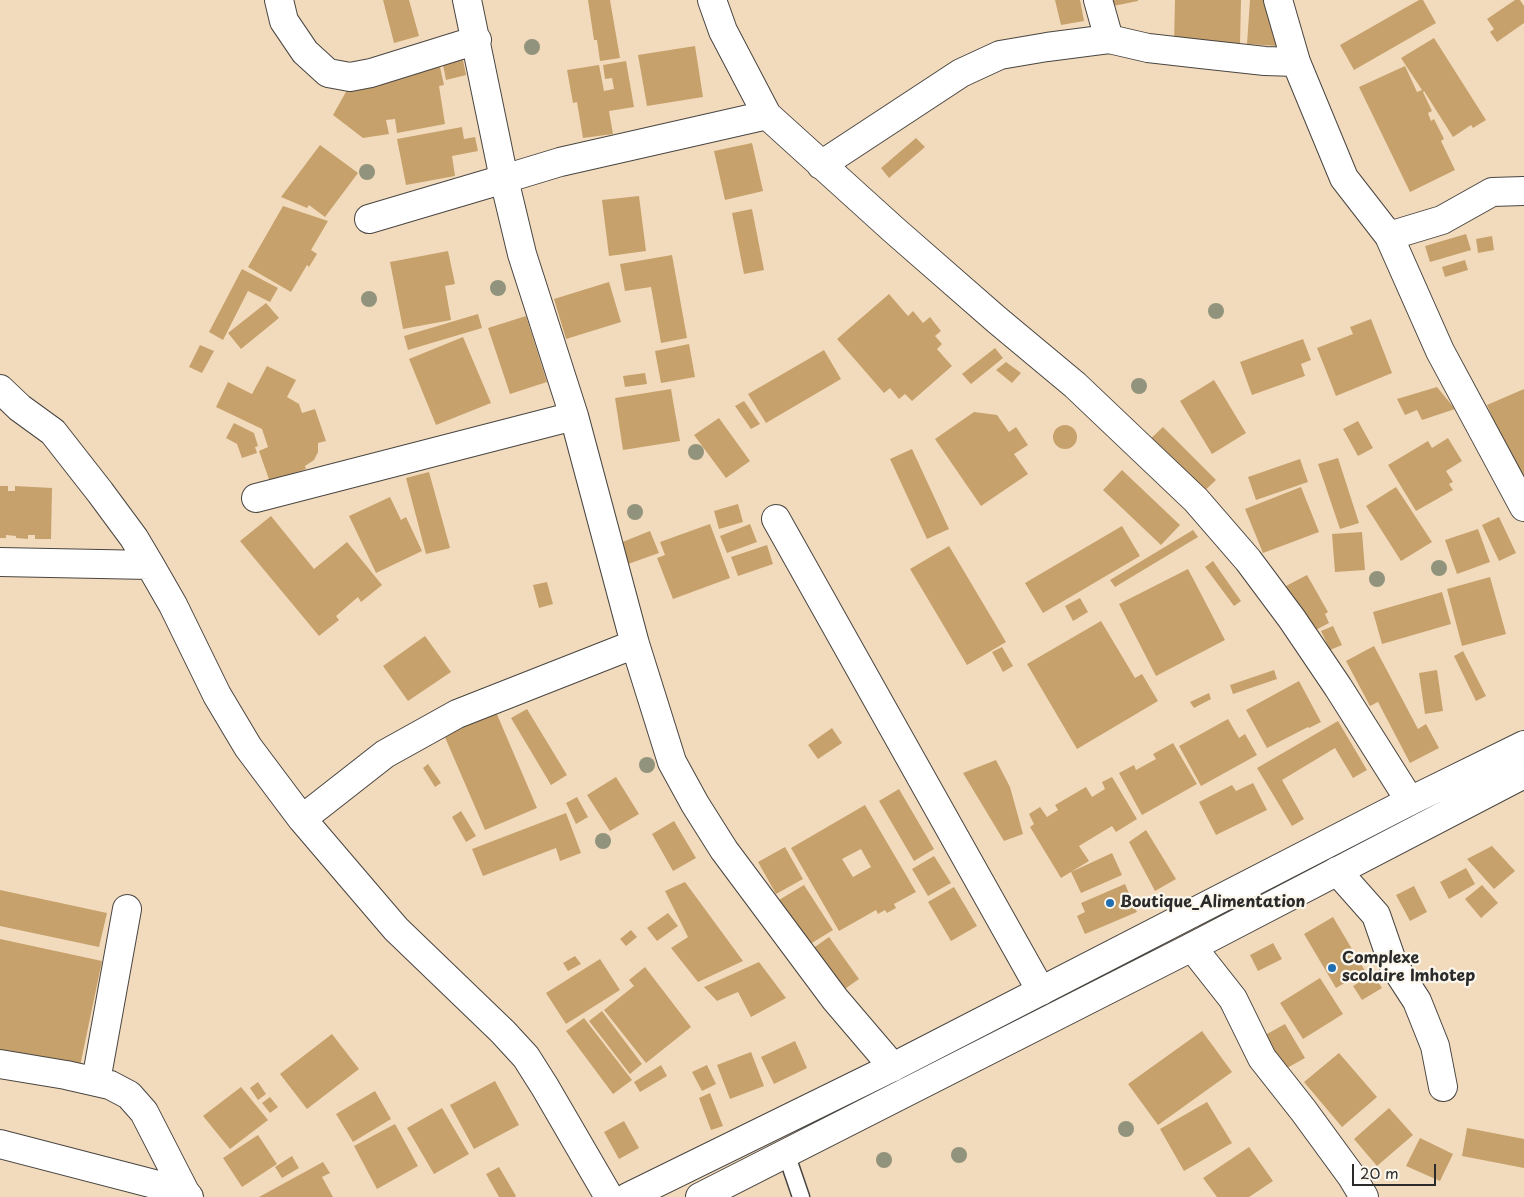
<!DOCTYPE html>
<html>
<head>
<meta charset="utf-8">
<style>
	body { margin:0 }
	#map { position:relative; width:1524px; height:1197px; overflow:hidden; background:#f2dbbc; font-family:"Playpen Sans",sans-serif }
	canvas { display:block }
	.scale { position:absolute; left:1352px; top:1164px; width:84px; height:22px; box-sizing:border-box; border:2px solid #2b2b2b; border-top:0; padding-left:6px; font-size:15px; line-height:18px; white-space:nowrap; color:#2b2b2b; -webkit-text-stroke:4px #fbf7ec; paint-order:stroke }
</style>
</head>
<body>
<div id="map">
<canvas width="1524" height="1197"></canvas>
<div class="scale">20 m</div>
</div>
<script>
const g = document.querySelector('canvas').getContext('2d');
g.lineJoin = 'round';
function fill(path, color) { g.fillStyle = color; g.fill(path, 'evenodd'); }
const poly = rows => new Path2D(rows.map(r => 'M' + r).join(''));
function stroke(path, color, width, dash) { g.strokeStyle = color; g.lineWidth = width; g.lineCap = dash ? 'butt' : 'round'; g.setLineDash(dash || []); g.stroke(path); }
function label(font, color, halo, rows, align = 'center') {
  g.font = font + ' "Playpen Sans",sans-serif'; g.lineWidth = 4.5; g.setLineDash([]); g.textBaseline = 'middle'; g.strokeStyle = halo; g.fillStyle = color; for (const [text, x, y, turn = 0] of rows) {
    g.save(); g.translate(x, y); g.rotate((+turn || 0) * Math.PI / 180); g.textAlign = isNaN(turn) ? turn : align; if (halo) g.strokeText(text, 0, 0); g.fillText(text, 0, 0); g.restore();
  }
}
const building = poly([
	[383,0,409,0,419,36,394,43],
	[588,0,610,0,620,58,600,61,597,40,594,40],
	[1055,0,1080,0,1084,21,1061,25],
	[1111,0,1138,0,1138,1,1113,6],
	[1175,0,1241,0,1240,45,1174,44],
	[1250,0,1269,0,1279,46,1247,44],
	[1419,0,1423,0,1436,23,1354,70,1340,45],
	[1515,0,1520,0,1524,6,1524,23,1497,42,1490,32,1494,29,1487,19],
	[1434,38,1486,120,1473,128,1471,125,1453,137,1424,91,1423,92,1432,111,1428,113,1431,121,1434,119,1444,139,1441,141,1455,170,1410,192,1359,87,1405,66,1417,92,1422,90,1401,58],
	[695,46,703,97,647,106,638,55],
	[462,55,466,75,446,80,442,60],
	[626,61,634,107,609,111,613,134,583,138,577,102,573,103,567,70,599,65,604,91,614,89,612,78,605,79,603,65],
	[440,67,444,85,439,86,445,124,397,133,395,119,386,120,389,134,363,138,333,115,347,90,381,85,380,77],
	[462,127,464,139,475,137,478,151,452,156,455,176,406,185,397,139],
	[916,138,925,147,889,178,881,168],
	[752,143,763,191,725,200,714,151],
	[320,145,358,173,325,217,309,205,307,208,281,197],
	[639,196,646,251,609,256,602,200],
	[283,206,328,221,311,250,317,254,309,267,307,265,291,292,248,267],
	[752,209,764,270,744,274,732,213],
	[1466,234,1471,250,1430,262,1425,246],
	[1492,236,1494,250,1478,253,1476,239],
	[448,251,455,284,445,286,451,320,403,329,390,262],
	[672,255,687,338,661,343,651,287,625,291,620,264],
	[1465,260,1468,270,1445,277,1442,267],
	[242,269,278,288,270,302,248,291,223,340,209,332],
	[609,282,621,322,566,339,554,299],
	[889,294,908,316,913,311,923,323,930,317,941,331,935,336,942,344,937,349,952,366,912,401,905,394,899,399,890,388,884,393,837,339],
	[266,303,279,318,241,349,228,333],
	[478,314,482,328,408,350,404,336],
	[526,316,547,382,510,394,488,328],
	[1371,319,1392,373,1336,396,1317,348,1353,334,1350,327],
	[463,337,491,403,436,425,409,359],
	[1303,339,1311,360,1301,364,1305,376,1252,395,1240,362],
	[689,344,695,377,661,383,655,351],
	[200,345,214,351,202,373,189,367],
	[995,348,1003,358,971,384,962,374],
	[824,350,841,379,766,423,748,394],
	[1006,362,1021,373,1012,383,996,370],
	[267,366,296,380,287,397,299,404,302,413,315,409,326,441,318,443,318,452,314,460,305,466,306,469,270,482,259,451,268,447,262,429,216,407,228,382,252,394],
	[645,373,647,384,625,387,623,376],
	[1214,380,1246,433,1212,454,1180,401],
	[1437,387,1455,409,1422,420,1417,410,1405,415,1397,399],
	[671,389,680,441,623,450,615,398],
	[1524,389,1524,488,1487,405],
	[744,401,760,424,751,429,735,406],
	[974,412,997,415,1009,432,1016,427,1028,445,1014,454,1028,474,981,506,935,439],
	[719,418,750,461,726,478,694,435],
	[1358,421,1373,448,1358,456,1343,429],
	[234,423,254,433,258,446,255,447,257,453,242,458,237,444,226,438],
	'1053 437a12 12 0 1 1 24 0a12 12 0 1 1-24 0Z',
	[1163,427,1216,480,1199,496,1147,442],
	[1448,438,1462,461,1446,471,1453,482,1449,484,1453,490,1416,511,1388,465,1428,441,1432,448],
	[912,449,949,529,927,539,890,459],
	[1338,458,1359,523,1340,529,1318,464],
	[1300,459,1308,482,1256,500,1248,477],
	[1122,470,1180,525,1161,545,1103,490],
	[429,472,450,548,426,554,406,478],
	[0,486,8,486,8,491,15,491,15,486,52,488,51,539,35,539,35,535,28,535,28,539,16,538,16,536,6,535,6,538,0,538],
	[1301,487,1319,532,1263,553,1245,509],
	[1396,487,1432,542,1401,561,1366,506],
	[390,497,401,520,406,517,422,551,376,573,349,516],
	[738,504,743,522,719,529,714,511],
	[271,516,314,569,347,542,382,585,361,602,358,597,336,616,339,620,319,636,240,541],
	[1499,517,1516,553,1499,561,1482,525],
	[710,524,730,578,673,599,657,558,665,555,660,542],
	[750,524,757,542,727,553,720,536],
	[1122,526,1140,556,1043,613,1025,583],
	[1478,529,1490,562,1457,574,1445,540],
	[1193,530,1198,537,1115,587,1110,580],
	[650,531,659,553,628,564,620,543],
	[1362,532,1365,570,1335,572,1332,534],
	[767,545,773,564,738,576,731,557],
	[949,546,1006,642,967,665,910,569],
	[1213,561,1241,601,1234,606,1205,567],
	[1188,569,1225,640,1156,676,1119,604],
	[1307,575,1328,612,1325,614,1329,623,1312,632,1286,586],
	[1490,577,1506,634,1462,646,1447,589],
	[547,582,553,604,539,608,533,585],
	[1442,592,1451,624,1382,644,1373,612],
	[1080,598,1088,612,1073,621,1065,606],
	[1101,621,1135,678,1142,674,1158,701,1077,749,1027,664],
	[1333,626,1342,645,1330,650,1321,631],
	[425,636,451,672,408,701,383,666],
	[1374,646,1418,729,1426,724,1439,748,1410,763,1378,702,1370,706,1346,661],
	[1002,647,1013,666,1003,672,992,652],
	[1463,651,1486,696,1476,701,1454,656],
	[1274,670,1277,679,1233,694,1230,685],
	[1437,670,1443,711,1425,714,1419,673],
	[1299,681,1321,722,1309,728,1308,727,1267,748,1246,710],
	[1209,693,1211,699,1194,708,1190,702],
	[527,709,567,775,551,785,511,718],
	[496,712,537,808,485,830,444,735],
	[1228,719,1239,738,1245,734,1257,755,1201,786,1179,746],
	[1338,721,1367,770,1353,778,1335,748,1282,780,1304,819,1292,826,1257,768],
	[832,728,842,743,818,759,808,745],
	[1173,743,1197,784,1142,815,1119,773,1134,765,1136,770,1156,759,1153,754],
	[996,760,1010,787,1023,834,1004,841,963,773],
	[428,764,441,783,435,787,423,768],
	[616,777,639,814,610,831,587,795],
	[1112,777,1137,819,1116,832,1112,826,1079,846,1089,861,1061,878,1030,827,1034,824,1029,814,1040,807,1047,817,1058,810,1055,805,1086,787,1092,797,1105,789,1102,782],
	[1253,783,1267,810,1216,835,1199,802,1232,785,1236,791],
	[899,789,934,849,914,861,879,801],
	[577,797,588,817,576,824,566,803],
	[865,805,916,892,894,904,896,908,887,913,885,910,878,914,876,910,839,931,791,848],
	[861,849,871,867,853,877,842,859],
	[461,811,476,836,466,842,452,817],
	[566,813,581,853,560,861,556,848,483,876,472,849],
	[674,821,696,858,673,871,652,834],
	[1146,830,1176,879,1155,891,1129,842],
	[1492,846,1515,871,1494,889,1467,859],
	[785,847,803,879,776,894,758,862],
	[1112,853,1122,875,1081,893,1071,872],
	[934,856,951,883,928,896,912,869],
	[1466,868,1475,884,1449,899,1440,882],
	[685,882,743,961,698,982,671,948,688,937,665,891],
	[1125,884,1137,912,1085,934,1077,916,1085,912,1081,903],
	[804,885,833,930,807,946,779,900],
	[1482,885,1498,903,1481,918,1465,899],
	[1414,886,1427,912,1410,921,1396,895],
	[954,887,977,926,951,941,928,902],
	[0,890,107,913,99,947,0,926],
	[668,913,678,926,657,941,647,928],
	[1333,917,1365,971,1336,988,1304,934],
	[631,930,637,937,626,946,620,939],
	[829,937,859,979,839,993,809,951],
	[0,939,102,961,79,1071,0,1054],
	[1273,943,1282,959,1258,971,1250,955],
	[575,956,581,964,568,971,563,963],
	[600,959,620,990,566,1024,546,993],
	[759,962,786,998,751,1017,738,992,717,1001,704,987],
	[645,967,691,1027,646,1063,604,1010,634,986,629,980],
	[1373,974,1382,988,1362,1000,1353,986],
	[1320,978,1343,1014,1303,1039,1280,1003],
	[602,1011,642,1064,630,1074,589,1021],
	[584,1018,632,1080,613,1094,566,1031],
	[1285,1024,1305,1058,1278,1073,1258,1039],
	[1202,1031,1232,1072,1158,1125,1128,1084],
	[332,1034,359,1069,307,1109,280,1074],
	[795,1041,807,1068,774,1084,761,1057],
	[751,1052,764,1086,730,1099,717,1065],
	[1339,1053,1377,1097,1342,1127,1304,1082],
	[661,1065,667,1076,640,1092,634,1082],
	[707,1065,716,1084,702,1091,692,1072],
	[495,1081,519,1125,474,1149,450,1105],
	[258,1082,266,1094,258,1100,250,1088],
	[241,1087,268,1120,230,1149,203,1116],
	[375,1091,391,1119,353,1142,336,1114],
	[710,1093,723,1126,711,1130,699,1098],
	[270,1097,278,1107,270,1113,262,1103],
	[1207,1102,1232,1143,1184,1171,1160,1129],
	[442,1108,469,1154,434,1174,407,1128],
	[1389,1108,1413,1135,1377,1166,1354,1139],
	[624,1121,639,1148,619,1159,604,1132],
	[395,1124,418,1166,377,1189,354,1146],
	[1467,1128,1524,1139,1524,1168,1462,1156],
	[258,1135,277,1164,242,1187,223,1158],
	[1420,1138,1453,1154,1440,1181,1406,1166],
	[1249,1147,1273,1181,1249,1197,1217,1197,1203,1178],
	[292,1156,299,1168,282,1178,275,1167],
	[323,1162,330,1173,322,1177,333,1197,259,1197],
	[499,1167,516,1196,515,1197,499,1197,486,1174]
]);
const service = poly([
	[786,1153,801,1197]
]);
const minor = poly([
	[279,0,284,21,305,52,328,73,350,77,371,73,477,40],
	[712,0,723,31,767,115,894,230,997,320,1075,385,1196,500,1248,560,1292,619,1338,687,1410,801],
	[1098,0,1109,39],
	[1278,0,1296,62,1344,178,1389,236,1442,220,1492,192,1524,191],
	[767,115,560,162,504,179,522,254,574,416,635,644,672,762,695,804,724,850,835,999,893,1067],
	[821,165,961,73,1000,55,1047,47,1109,39,1148,48,1201,54,1265,61,1296,62],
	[369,219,504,179,467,0],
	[1389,236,1440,351,1524,507],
	[0,389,20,408,53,432,100,492,134,538,150,565,173,605,217,695,248,747,302,819,396,929,503,1032,526,1057,545,1087,609,1197],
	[256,498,574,416],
	[776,519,1041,991],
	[0,562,150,565],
	[302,819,385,754,457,714,635,644],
	[1337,871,1376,915,1393,964,1417,1001,1435,1046,1443,1087],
	[1192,947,1233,999,1262,1058,1303,1110,1352,1177,1364,1197],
	[0,1064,66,1075,110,1085,129,1095,144,1112,185,1192,189,1197],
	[96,1081,127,909],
	[0,1144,185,1192]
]);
const secondary = poly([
	[628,1197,893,1067,1410,801,1524,745],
	[700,1197,1192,947,1524,774]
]);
const trees = [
	[532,47],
	[367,172],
	[498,288],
	[369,299],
	[1216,311],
	[1139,386],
	[696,452],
	[635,512],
	[1439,568],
	[1377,579],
	[647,765],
	[603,841],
	[1126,1129],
	[959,1155],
	[884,1160]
];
const markers = [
	[1110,903,5,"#1f6fb2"],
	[1332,968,5,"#1f6fb2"]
];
const poiNames = [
	["Boutique_Alimentation",1120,903],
	["Complexe",1342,959],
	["scolaire Imhotep",1342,977]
];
fill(building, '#c7a16c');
stroke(service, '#494541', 19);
stroke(minor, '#494541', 30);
stroke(secondary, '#494541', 30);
stroke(service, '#fff', 16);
stroke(minor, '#fff', 28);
stroke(secondary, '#fff', 28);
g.fillStyle = '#91937c';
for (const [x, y] of trees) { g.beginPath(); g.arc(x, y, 8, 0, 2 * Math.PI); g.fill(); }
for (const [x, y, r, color] of markers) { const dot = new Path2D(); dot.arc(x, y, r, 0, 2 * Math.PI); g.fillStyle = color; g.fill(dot); stroke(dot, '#fbf7ec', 2); }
label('bold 16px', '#2b2b2b', '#fbf7ec', poiNames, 'left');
</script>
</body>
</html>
